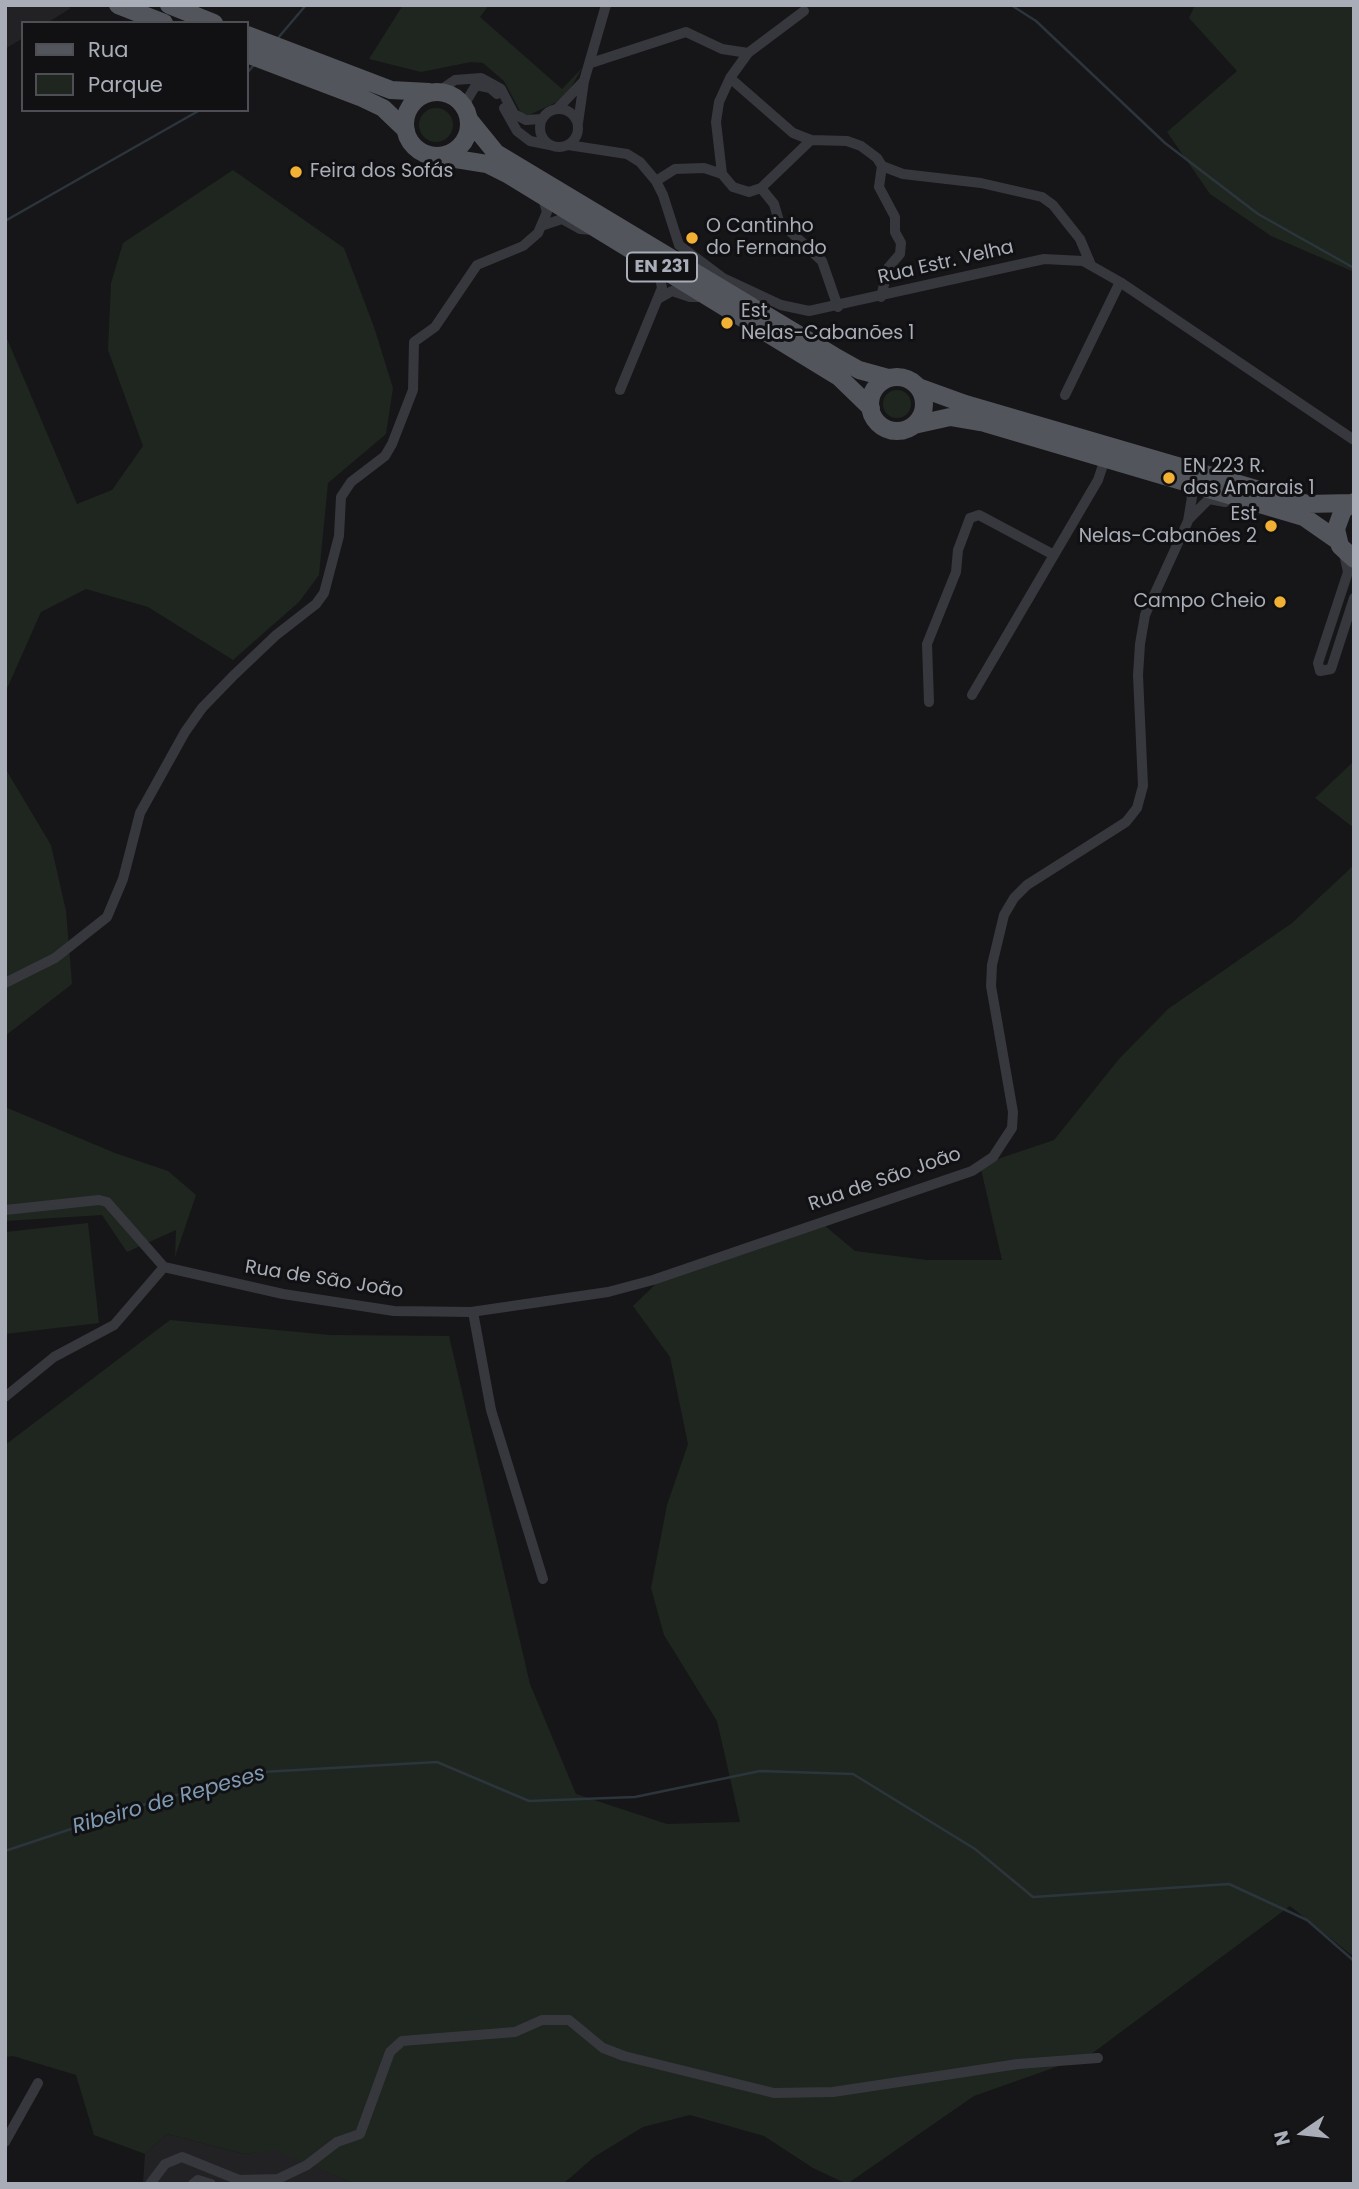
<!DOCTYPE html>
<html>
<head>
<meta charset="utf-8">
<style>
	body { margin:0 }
	#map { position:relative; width:1359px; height:2189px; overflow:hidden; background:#161618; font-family:Poppins,sans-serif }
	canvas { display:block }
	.frame { position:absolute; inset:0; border:7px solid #a8adb8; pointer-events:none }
	.legend { position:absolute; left:21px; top:21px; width:228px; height:91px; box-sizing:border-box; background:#111113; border:2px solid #4d4f55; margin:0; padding:9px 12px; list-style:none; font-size:21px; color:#a8adb8 }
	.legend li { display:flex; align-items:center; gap:14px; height:35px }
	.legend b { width:35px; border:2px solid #4d4f55 }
	.north { position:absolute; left:1268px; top:2098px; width:70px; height:70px; -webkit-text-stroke:5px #111113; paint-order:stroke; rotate:256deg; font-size:19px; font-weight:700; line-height:28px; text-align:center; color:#a8adb8 }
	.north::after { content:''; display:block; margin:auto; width:24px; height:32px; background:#a8adb8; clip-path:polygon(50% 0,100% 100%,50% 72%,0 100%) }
</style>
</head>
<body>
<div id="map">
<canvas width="1359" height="2189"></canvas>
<div class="frame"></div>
<ul class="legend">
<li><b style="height:9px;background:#53555c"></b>Rua</li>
<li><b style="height:19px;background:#1e261f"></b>Parque</li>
</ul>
<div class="north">N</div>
</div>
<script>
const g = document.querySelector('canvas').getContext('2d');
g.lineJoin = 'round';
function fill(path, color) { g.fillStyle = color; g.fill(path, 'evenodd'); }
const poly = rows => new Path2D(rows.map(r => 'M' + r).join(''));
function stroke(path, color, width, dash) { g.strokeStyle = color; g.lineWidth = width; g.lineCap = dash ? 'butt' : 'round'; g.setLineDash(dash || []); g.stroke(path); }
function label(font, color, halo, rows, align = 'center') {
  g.font = font + ' Poppins,sans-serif'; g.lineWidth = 6; g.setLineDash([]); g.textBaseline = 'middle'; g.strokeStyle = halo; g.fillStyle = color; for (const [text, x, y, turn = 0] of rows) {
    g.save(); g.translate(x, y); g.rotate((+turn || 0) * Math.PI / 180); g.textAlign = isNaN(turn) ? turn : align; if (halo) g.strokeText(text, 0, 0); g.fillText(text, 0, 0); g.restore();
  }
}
const built = poly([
	[5,5,65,5,71,8,47,23,23,23,23,38,5,49],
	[167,2134,245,2154,275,2149,355,2184,143,2184,145,2154]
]);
const green = poly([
	[403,5,489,5,480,17,562,89,582,68,569,91,557,102,529,115,521,113,504,81,483,63,471,62,421,72,369,59],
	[1195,5,1354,5,1354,272,1271,236,1210,194,1167,132,1237,71,1189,18],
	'419 125a17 17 0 1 1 34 0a17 17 0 1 1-34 0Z',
	[233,170,344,248,374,327,393,388,386,434,328,483,319,575,299,602,233,660,148,607,86,589,41,612,5,693,5,334,77,504,112,490,143,446,108,350,111,283,123,243],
	'883 404a14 14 0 1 1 28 0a14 14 0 1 1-28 0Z',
	[1354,761,1354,828,1315,798],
	[5,768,51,845,66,911,72,984,5,1036],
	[1354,865,1354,1957,1290,1906,1090,2055,974,2096,847,2184,813,2168,764,2136,690,2115,643,2127,594,2157,563,2184,355,2184,275,2150,245,2154,167,2134,145,2154,94,2135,76,2075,13,2056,5,2057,5,1445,170,1320,330,1335,449,1336,530,1684,576,1794,667,1824,740,1822,717,1721,664,1635,651,1588,667,1505,688,1444,670,1357,633,1306,662,1278,818,1220,855,1251,927,1260,1002,1260,980,1165,1054,1140,1119,1059,1168,1009,1292,923],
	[5,1107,115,1153,168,1171,196,1195,175,1257,176,1230,127,1252,102,1215,5,1221],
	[88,1223,99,1323,5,1334,5,1232]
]);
const stream = poly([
	[1011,5,1036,21,1165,143,1258,214,1354,268],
	[278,38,306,5],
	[247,73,254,65],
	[5,221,200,110],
	[5,1851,155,1801,262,1772,437,1762,529,1801,635,1797,760,1771,853,1774,975,1849,1033,1897,1229,1884,1307,1920,1354,1961]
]);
const minor = poly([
	[591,63,686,32,722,49,748,53],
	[730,78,793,133,811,140,847,141,861,146,877,158,882,166,879,187,895,217,895,232,901,243,900,254,888,268,881,297],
	[439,91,455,80,481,78,501,89,514,114,526,120,542,119],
	[464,105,476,85,490,88,497,94],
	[504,108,517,131,530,141,550,145],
	[558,108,584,81],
	'540 128a19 19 0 1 1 38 0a19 19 0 1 1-38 0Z',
	[578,123,584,81,606,5],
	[568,145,627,154,640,162,656,181,663,195,679,245,723,278,781,305,809,311,1044,259,1083,261,1120,282,1354,440],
	[882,166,903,174,981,183,1042,197,1053,205,1080,239,1091,265],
	[722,174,716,122,719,102,730,78,748,53,804,11],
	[656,181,675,169,704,168,722,174,733,187,749,192,761,188,811,140],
	[761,188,774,204,779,221,822,261,838,307],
	[544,225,562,219,580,229,593,230],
	[658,299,672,291,690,297,704,297],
	[620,390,662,288,658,267],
	[1065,395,1120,282],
	[1190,518,1209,499,1225,502],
	[1344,554,1348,572,1318,663,1320,671,1331,669,1354,598],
	[972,695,1098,480,1105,459],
	[929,702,927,644,956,572,958,550,970,518,979,515,1054,555],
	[5,983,55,958,107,917,123,879,140,813,185,732,202,708,235,674,275,636,316,604,324,593,339,536,341,497,351,482,385,456,392,444,413,390,414,342,435,327,477,265,523,246,538,233,547,212,542,195],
	[5,1210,99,1200,107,1202,164,1267,283,1294,394,1311,471,1312,608,1292,653,1280,972,1171,993,1157,1012,1128,1013,1112,991,986,992,965,1004,915,1014,898,1027,885,1126,822,1137,808,1143,786,1138,675,1140,644,1145,615,1188,521,1192,497,1184,482],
	[473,1312,491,1410,543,1579],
	[5,1397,54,1357,114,1325,164,1267],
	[5,2142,38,2083],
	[150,2184,165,2164,182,2157,239,2180,278,2179,307,2165,337,2142,360,2134,390,2052,402,2041,515,2032,542,2020,569,2020,603,2048,624,2056,774,2093,833,2092,1018,2064,1098,2058],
	[193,2184,198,2180,211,2184]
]);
const primary = poly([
	[118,5,164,23],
	[169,5,214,23],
	[247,35,391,90,429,92],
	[247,54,360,97,383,108,406,130],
	'405 124a32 32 0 1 1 64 0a32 32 0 1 1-64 0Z',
	[470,121,496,153,834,356,859,370,888,378],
	[437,156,487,164,509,175,839,377,871,408],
	'870 404a27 27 0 1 1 54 0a27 27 0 1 1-54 0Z',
	[918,387,965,404,1307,504,1352,503],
	[914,425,950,417,985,423,1304,517,1337,540],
	[1354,502,1343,510,1336,529,1340,546,1354,559]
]);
const markers = [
	[296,172,7,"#f2b134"],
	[692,238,7,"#f2b134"],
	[727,323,7,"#f2b134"],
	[1169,478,7,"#f2b134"],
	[1271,526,7,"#f2b134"],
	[1280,602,7,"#f2b134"]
];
const shields = [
	[662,267,70]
];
const shieldNames = [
	["EN 231",662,267]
];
const poiNames = [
	["Feira dos Sofás",310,172],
	["O Cantinho",706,227],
	["do Fernando",706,249],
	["Est",741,312],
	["Nelas-Cabanões 1",741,334],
	["EN 223 R.",1183,467],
	["das Amarais 1",1183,489],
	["Est",1257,515,"right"],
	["Nelas-Cabanões 2",1257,537,"right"],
	["Campo Cheio",1266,602,"right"]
];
const streetNames = [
	["Rua Estr. Velha",946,263,-13],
	["Rua de São João",885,1180,-19],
	["Rua de São João",324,1280,9]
];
const waterNames = [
	["Ribeiro de Repeses",169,1801,-16]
];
fill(built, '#222225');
fill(green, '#1e261f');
stroke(stream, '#2c353c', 2.5);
stroke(minor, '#37383d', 10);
stroke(primary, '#53555c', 18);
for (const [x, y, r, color] of markers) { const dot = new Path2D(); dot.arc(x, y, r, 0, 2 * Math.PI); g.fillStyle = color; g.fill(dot); stroke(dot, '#111113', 2.5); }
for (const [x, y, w] of shields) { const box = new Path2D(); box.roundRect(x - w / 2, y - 14.5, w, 29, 5); g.fillStyle = '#111113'; g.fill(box); stroke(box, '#a8adb8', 2); }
label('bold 18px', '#a8adb8', null, shieldNames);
label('19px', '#a8adb8', '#111113', poiNames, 'left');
label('19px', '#a8adb8', '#111113', streetNames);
label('italic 21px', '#7f9bb3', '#111113', waterNames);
</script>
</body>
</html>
